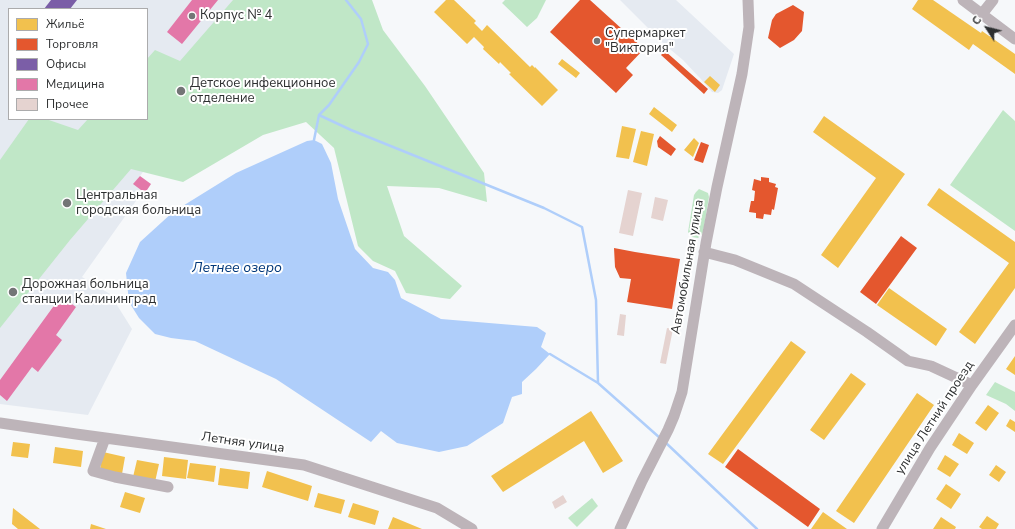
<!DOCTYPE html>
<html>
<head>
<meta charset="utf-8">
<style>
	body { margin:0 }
	#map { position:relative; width:1015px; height:529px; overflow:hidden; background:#f6f8fa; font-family:"Nunito Sans",sans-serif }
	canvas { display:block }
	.legend { position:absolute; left:8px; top:8px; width:140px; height:112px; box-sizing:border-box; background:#fff; border:1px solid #ababac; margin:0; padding:5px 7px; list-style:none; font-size:12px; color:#2c2e2f }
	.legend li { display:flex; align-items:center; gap:8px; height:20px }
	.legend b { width:20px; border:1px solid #ababac }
	.north { position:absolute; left:967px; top:8px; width:40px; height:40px; -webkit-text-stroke:3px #fff; paint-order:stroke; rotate:306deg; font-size:11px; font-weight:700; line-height:16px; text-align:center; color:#2c2e2f }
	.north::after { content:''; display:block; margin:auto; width:14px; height:18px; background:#2c2e2f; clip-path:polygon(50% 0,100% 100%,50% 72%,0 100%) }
</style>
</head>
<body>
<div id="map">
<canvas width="1015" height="529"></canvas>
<ul class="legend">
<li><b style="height:11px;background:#f2c14e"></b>Жильё</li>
<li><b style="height:11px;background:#e4572e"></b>Торговля</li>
<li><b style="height:11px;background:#7b5ea7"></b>Офисы</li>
<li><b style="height:11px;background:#e377a8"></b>Медицина</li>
<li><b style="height:11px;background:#e5d3d0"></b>Прочее</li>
</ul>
<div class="north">С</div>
</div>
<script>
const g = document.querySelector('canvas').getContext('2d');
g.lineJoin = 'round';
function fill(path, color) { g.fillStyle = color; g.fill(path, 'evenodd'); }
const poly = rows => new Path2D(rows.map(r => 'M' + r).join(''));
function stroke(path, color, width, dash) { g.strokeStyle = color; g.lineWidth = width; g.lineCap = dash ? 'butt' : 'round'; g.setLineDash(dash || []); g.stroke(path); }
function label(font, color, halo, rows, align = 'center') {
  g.font = font + ' "Nunito Sans",sans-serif'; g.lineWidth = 4; g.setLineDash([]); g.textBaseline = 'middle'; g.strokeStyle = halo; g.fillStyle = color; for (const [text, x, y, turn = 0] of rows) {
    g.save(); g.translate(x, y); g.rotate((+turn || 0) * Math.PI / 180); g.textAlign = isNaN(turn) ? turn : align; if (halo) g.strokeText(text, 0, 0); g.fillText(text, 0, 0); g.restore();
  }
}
const built = poly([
	[0,0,292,0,146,168,134,184,143,191,82,277,110,294,132,329,88,415,0,404],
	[9,9,147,9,147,119,9,119],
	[620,0,676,0,734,54,722,90,718,93,712,92,700,78,698,76,683,60,665,45]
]);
const green = poly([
	[233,0,372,0,383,30,425,86,484,173,487,202,439,188,387,186,404,236,462,286,450,299,406,293,395,271,373,261,358,246,334,148,306,122,263,135,183,182,131,169,70,240,0,328,0,160,29,119,46,119,78,130,88,119,147,119,147,59,155,50,180,61],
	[505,0,546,0,537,18,527,27,502,3],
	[1003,110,1015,121,1015,231,950,185],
	[699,189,708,193,709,197,703,233,698,238,692,237,688,232,694,195,696,192],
	[995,382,1015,392,1015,411,1006,404,986,395],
	[592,498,598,506,577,527,568,518]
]);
const water = poly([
	[314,140,322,144,331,163,338,199,355,249,373,268,388,272,395,280,401,298,441,319,537,327,546,333,541,347,550,354,536,369,522,382,522,394,512,397,503,423,467,446,439,452,397,443,381,431,371,442,276,379,195,341,171,338,155,334,139,318,129,302,126,273,140,242,173,212,236,173,307,141]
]);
const homes = poly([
	[446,0,454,0,476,21,474,23,482,31,487,25,530,67,532,65,535,68,535,67,558,90,542,106,509,74,511,73,500,62,499,64,483,49,484,47,474,37,467,44,434,12],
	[918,0,933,0,981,33,982,31,1015,54,1015,74,973,44,969,50,912,9],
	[562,59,580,73,576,78,558,64],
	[710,76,720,85,715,92,704,82],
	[654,107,677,125,672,132,649,114],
	[824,116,905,174,838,268,821,255,876,178,813,132],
	[622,126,636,129,629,159,616,157],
	[641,131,654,134,647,166,633,162],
	[694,138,699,143,693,157,684,150],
	[939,188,1015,242,1015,288,975,344,959,332,1009,263,927,205],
	[889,288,947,329,936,346,877,305],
	[791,341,806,352,723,464,708,454],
	[1015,356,1015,375,1006,369],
	[851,373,866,384,824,440,810,430],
	[917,393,934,405,854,523,836,511],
	[988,405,999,413,986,431,975,423],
	[591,411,623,461,603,473,584,441,503,492,491,476],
	[1010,419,1015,422,1015,432,1006,426],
	[959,433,974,443,967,454,952,445],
	[13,442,30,444,28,458,11,456],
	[55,447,83,451,81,467,53,463],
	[103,452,125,457,122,474,100,469],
	[945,455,959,464,950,477,937,469],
	[164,457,188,460,186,479,162,476],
	[137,460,159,464,155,482,133,477],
	[190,463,216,466,214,482,187,478],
	[996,465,1006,472,999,482,989,475],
	[220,468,250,472,248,489,218,485],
	[267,471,312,486,308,501,262,487],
	[946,484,961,494,951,509,936,499],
	[125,492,145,498,140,513,120,507],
	[318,493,345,500,341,514,314,507],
	[353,503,379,511,375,525,348,517],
	[13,508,40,529,18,529,12,524],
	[823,512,847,529,811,529],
	[987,516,999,524,996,529,982,529,979,527],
	[393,517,422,529,388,529],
	[941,517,956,527,955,529,933,529],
	[91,524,106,529,90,529]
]);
const shops = poly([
	[580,0,590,0,644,49,626,68,633,75,616,93,550,32],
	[793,5,804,12,802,31,794,40,780,48,768,38,772,20,776,14],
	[665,51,708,89,704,94,661,55],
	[660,136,676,149,671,156,658,147,657,141],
	[701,142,709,145,703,163,694,160],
	[761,177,769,178,769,182,776,184,775,187,778,188,774,210,772,209,771,215,764,214,763,219,756,218,756,213,749,212,751,201,754,201,755,191,752,190,754,179,761,181],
	[901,236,917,248,876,304,860,292],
	[614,248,635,252,680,259,672,309,627,302,631,279,620,278,615,267],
	[738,449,820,509,808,527,725,467]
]);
const offices = poly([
	[51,0,77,0,70,9,44,9]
]);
const health = poly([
	[192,0,218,0,182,44,167,32],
	[140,176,151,184,145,193,133,184],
	[61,296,76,307,56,335,62,340,38,372,32,367,7,401,0,395,0,380]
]);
const stream = poly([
	[319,115,351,130,544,208,582,227,596,300,598,383],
	[314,140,319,115,329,105,359,62,368,44,361,19,346,0],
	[550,354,598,383,660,438],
	[666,443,757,529]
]);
const building = poly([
	[628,190,642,193,633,236,619,233],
	[655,197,668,200,663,221,651,218],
	[620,314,626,315,624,336,617,335],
	[667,328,673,329,666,364,660,363],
	[563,495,567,502,555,509,552,502]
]);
const minor = poly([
	[963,0,1015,39],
	[982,14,993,0],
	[704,252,735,260,794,284,867,332,908,361,931,366,972,385],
	[0,423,76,434,304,465,437,508,472,529],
	[105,438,93,471,115,477,168,487],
	[620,529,642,481,668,430,674,416,682,392,706,243,717,187,742,74,749,27,748,0],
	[882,529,930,448,972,385,1015,325]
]);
const markers = [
	[192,16,4,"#737576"],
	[597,41,4,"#737576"],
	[181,91,5,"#737576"],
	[67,203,5,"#737576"],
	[13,292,5,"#737576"]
];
const poiNames = [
	["Корпус № 4",200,16],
	["Супермаркет",605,34],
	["\"Виктория\"",605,49],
	["Детское инфекционное",190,84],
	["отделение",190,99],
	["Центральная",76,196],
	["городская больница",76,211],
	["Дорожная больница",22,285],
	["станции Калининград",22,300]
];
const streetNames = [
	["Автомобильная улица",688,267,-80],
	["улица Летний проезд",935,418,-57],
	["Летняя улица",243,443,8]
];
const waterNames = [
	["Летнее озеро",237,269]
];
fill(built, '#e5eaf1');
fill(green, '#c0e7c7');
fill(water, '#afcefa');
fill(homes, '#f2c14e');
fill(shops, '#e4572e');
fill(offices, '#7b5ea7');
fill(health, '#e377a8');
stroke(stream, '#afcefa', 2.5);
fill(building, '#e5d3d0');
stroke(minor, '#bdb4b9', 11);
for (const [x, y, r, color] of markers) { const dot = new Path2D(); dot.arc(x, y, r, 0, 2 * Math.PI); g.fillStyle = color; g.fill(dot); stroke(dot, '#fff', 1.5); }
label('13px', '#2c2e2f', '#fff', poiNames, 'left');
label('13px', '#2c2e2f', '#fff', streetNames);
label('italic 14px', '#003779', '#fff', waterNames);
</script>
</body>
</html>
